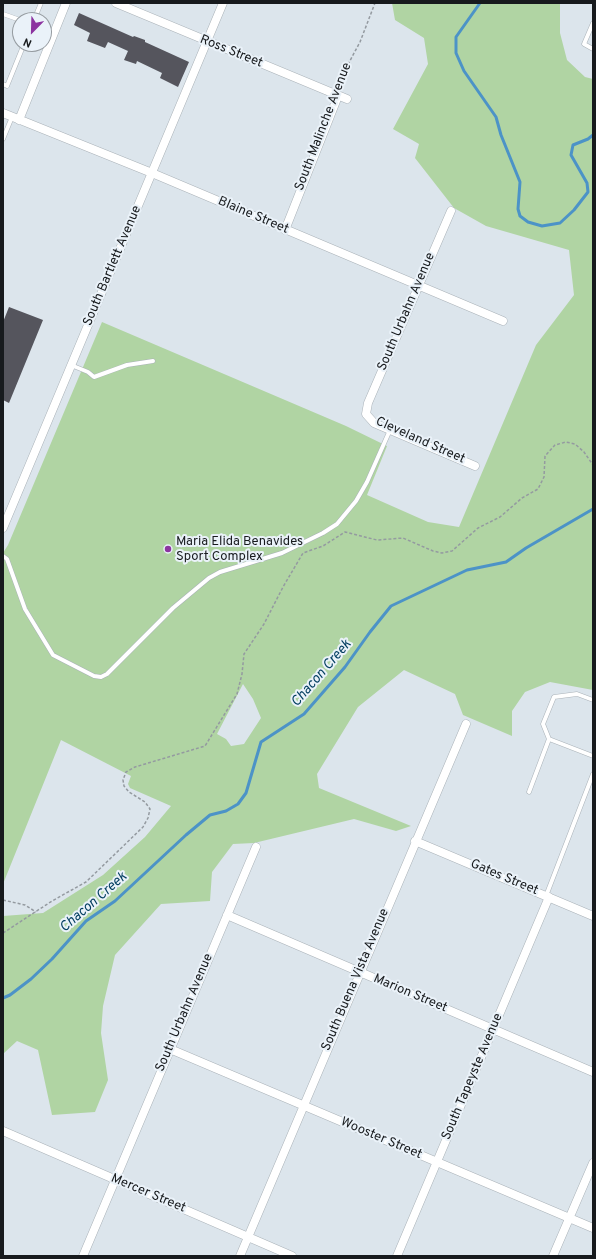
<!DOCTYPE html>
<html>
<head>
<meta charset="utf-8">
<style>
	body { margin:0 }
	#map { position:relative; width:596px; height:1259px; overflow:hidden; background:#dce5ec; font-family:Overpass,sans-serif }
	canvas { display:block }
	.frame { position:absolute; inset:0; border:4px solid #171a1d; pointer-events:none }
	.north { position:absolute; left:12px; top:12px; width:40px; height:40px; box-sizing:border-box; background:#eaf2f9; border:1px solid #969ca1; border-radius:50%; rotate:203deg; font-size:11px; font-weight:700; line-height:16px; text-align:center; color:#171a1d }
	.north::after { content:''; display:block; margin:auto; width:14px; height:18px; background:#8c34a0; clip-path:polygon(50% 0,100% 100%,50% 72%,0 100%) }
</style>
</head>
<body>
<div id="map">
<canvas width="596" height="1259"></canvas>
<div class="frame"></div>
<div class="north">N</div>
</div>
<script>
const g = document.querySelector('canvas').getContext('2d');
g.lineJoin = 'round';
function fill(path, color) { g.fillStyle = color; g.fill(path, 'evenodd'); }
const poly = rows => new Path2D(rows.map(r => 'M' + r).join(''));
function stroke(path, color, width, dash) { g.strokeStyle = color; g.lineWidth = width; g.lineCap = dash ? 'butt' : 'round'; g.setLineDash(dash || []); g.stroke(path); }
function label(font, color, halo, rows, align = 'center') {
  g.font = font + ' Overpass,sans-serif'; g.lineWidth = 4; g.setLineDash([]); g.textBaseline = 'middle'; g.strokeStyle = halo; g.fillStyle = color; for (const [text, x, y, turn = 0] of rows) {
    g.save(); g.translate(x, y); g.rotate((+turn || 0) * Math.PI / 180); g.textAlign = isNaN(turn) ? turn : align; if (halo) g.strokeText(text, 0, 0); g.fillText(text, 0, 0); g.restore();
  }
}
const green = poly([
	[392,3,560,3,560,33,567,60,585,77,593,79,593,690,550,682,525,692,512,711,512,736,463,715,455,694,404,670,358,707,317,774,319,788,411,826,396,831,354,819,254,843,233,844,212,872,210,901,161,904,115,955,103,1006,101,1033,108,1080,95,1112,52,1115,38,1050,17,1041,3,1054,3,916,43,913,103,875,145,837,171,806,130,788,128,784,131,776,61,740,3,884,3,553,8,545,102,322,346,426,387,446,367,495,428,522,459,527,536,345,574,295,569,250,486,226,454,208,415,158,419,144,393,129,428,64,424,38,395,20],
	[243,684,253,699,261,718,244,744,231,746,226,739,217,734]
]);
const stream = poly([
	[480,3,456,37,456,53,464,71,496,117,501,135,520,182,518,209,520,216,528,222,542,226,560,223,574,210,588,192,587,183,571,155,573,145,588,139,593,135],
	[3,998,10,995,31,979,52,959,86,921,115,901,186,835,210,815,226,811,238,804,246,793,261,742,304,714,345,667,370,632,391,606,467,570,506,562,526,548,593,509]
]);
const building = poly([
	[79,13,133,37,134,36,145,40,145,42,189,62,178,87,160,78,162,73,137,61,136,64,124,60,128,51,108,42,105,48,87,41,90,33,74,25],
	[9,307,43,320,9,403,3,400,3,322]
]);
const path = poly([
	[340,88,345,70,360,42,375,3],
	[3,900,25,905,36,912],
	[3,933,52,901,86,882,143,827,148,818,150,809,145,802,129,792,124,786,123,780,126,772,135,767,205,746,237,694,242,674,244,654,264,624,283,587,303,553,323,546,345,532,377,540,403,538,433,551,442,553,452,551,478,528,500,517,522,498,538,489,544,477,545,456,555,445,566,442,575,444,584,452,593,465]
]);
const service = poly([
	[3,14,20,20],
	[34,20,41,3],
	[593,23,584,44,593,49],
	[3,84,7,86,24,44],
	[3,139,12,117],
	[71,365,88,372,94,377,127,365,153,361],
	[3,556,7,559,25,609,53,655,94,676,101,677,107,674,173,608,209,578,220,572,282,553,323,533,337,524,356,501,367,482,390,430],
	[593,700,577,694,554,697,543,724,549,739,593,756],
	[529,792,549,739],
	[546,896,593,774]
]);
const minor = poly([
	[116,3,347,99],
	[3,113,152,173,503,321],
	[19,120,66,3],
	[451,211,368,403,366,414,374,423,475,466],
	[285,230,338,96],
	[3,528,223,3],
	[415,841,593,916],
	[227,915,593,1072],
	[170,1049,593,1228],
	[3,1131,292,1256],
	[83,1256,256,847],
	[240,1256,466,724],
	[397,1256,549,897],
	[553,1256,593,1163]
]);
const markers = [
	[168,549,4,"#8c34a0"]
];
const streetNames = [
	["Ross Street",231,52,22],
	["South Malinche Avenue",324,127,-69],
	["Blaine Street",253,216,23],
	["South Bartlett Avenue",113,266,-67],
	["South Urbahn Avenue",407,312,-67],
	["Cleveland Street",420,441,24],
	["Gates Street",504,878,23],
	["South Buena Vista Avenue",356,980,-67],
	["Marion Street",410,994,23],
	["South Urbahn Avenue",185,1013,-67],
	["South Tapeyste Avenue",473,1077,-67],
	["Wooster Street",381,1139,23],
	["Mercer Street",148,1194,23]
];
const poiNames = [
	["Maria Elida Benavides",176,542],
	["Sport Complex",176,557]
];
const waterNames = [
	["Chacon Creek",322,674,-49],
	["Chacon Creek",94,903,-41]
];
fill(green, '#b0d4a3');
stroke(stream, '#4c93c7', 3);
fill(building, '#55555d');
stroke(service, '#aab2b8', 5);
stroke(minor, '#aab2b8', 9);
stroke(path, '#949aa0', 1.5, [3, 2]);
stroke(service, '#fff', 4);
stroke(minor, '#fff', 8);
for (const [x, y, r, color] of markers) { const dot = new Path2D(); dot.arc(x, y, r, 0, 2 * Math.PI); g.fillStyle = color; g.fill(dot); stroke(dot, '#eaf2f9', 1.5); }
label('13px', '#171a1d', '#eaf2f9', streetNames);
label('13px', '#171a1d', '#eaf2f9', poiNames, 'left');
label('italic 14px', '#043f61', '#eaf2f9', waterNames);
</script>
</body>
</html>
